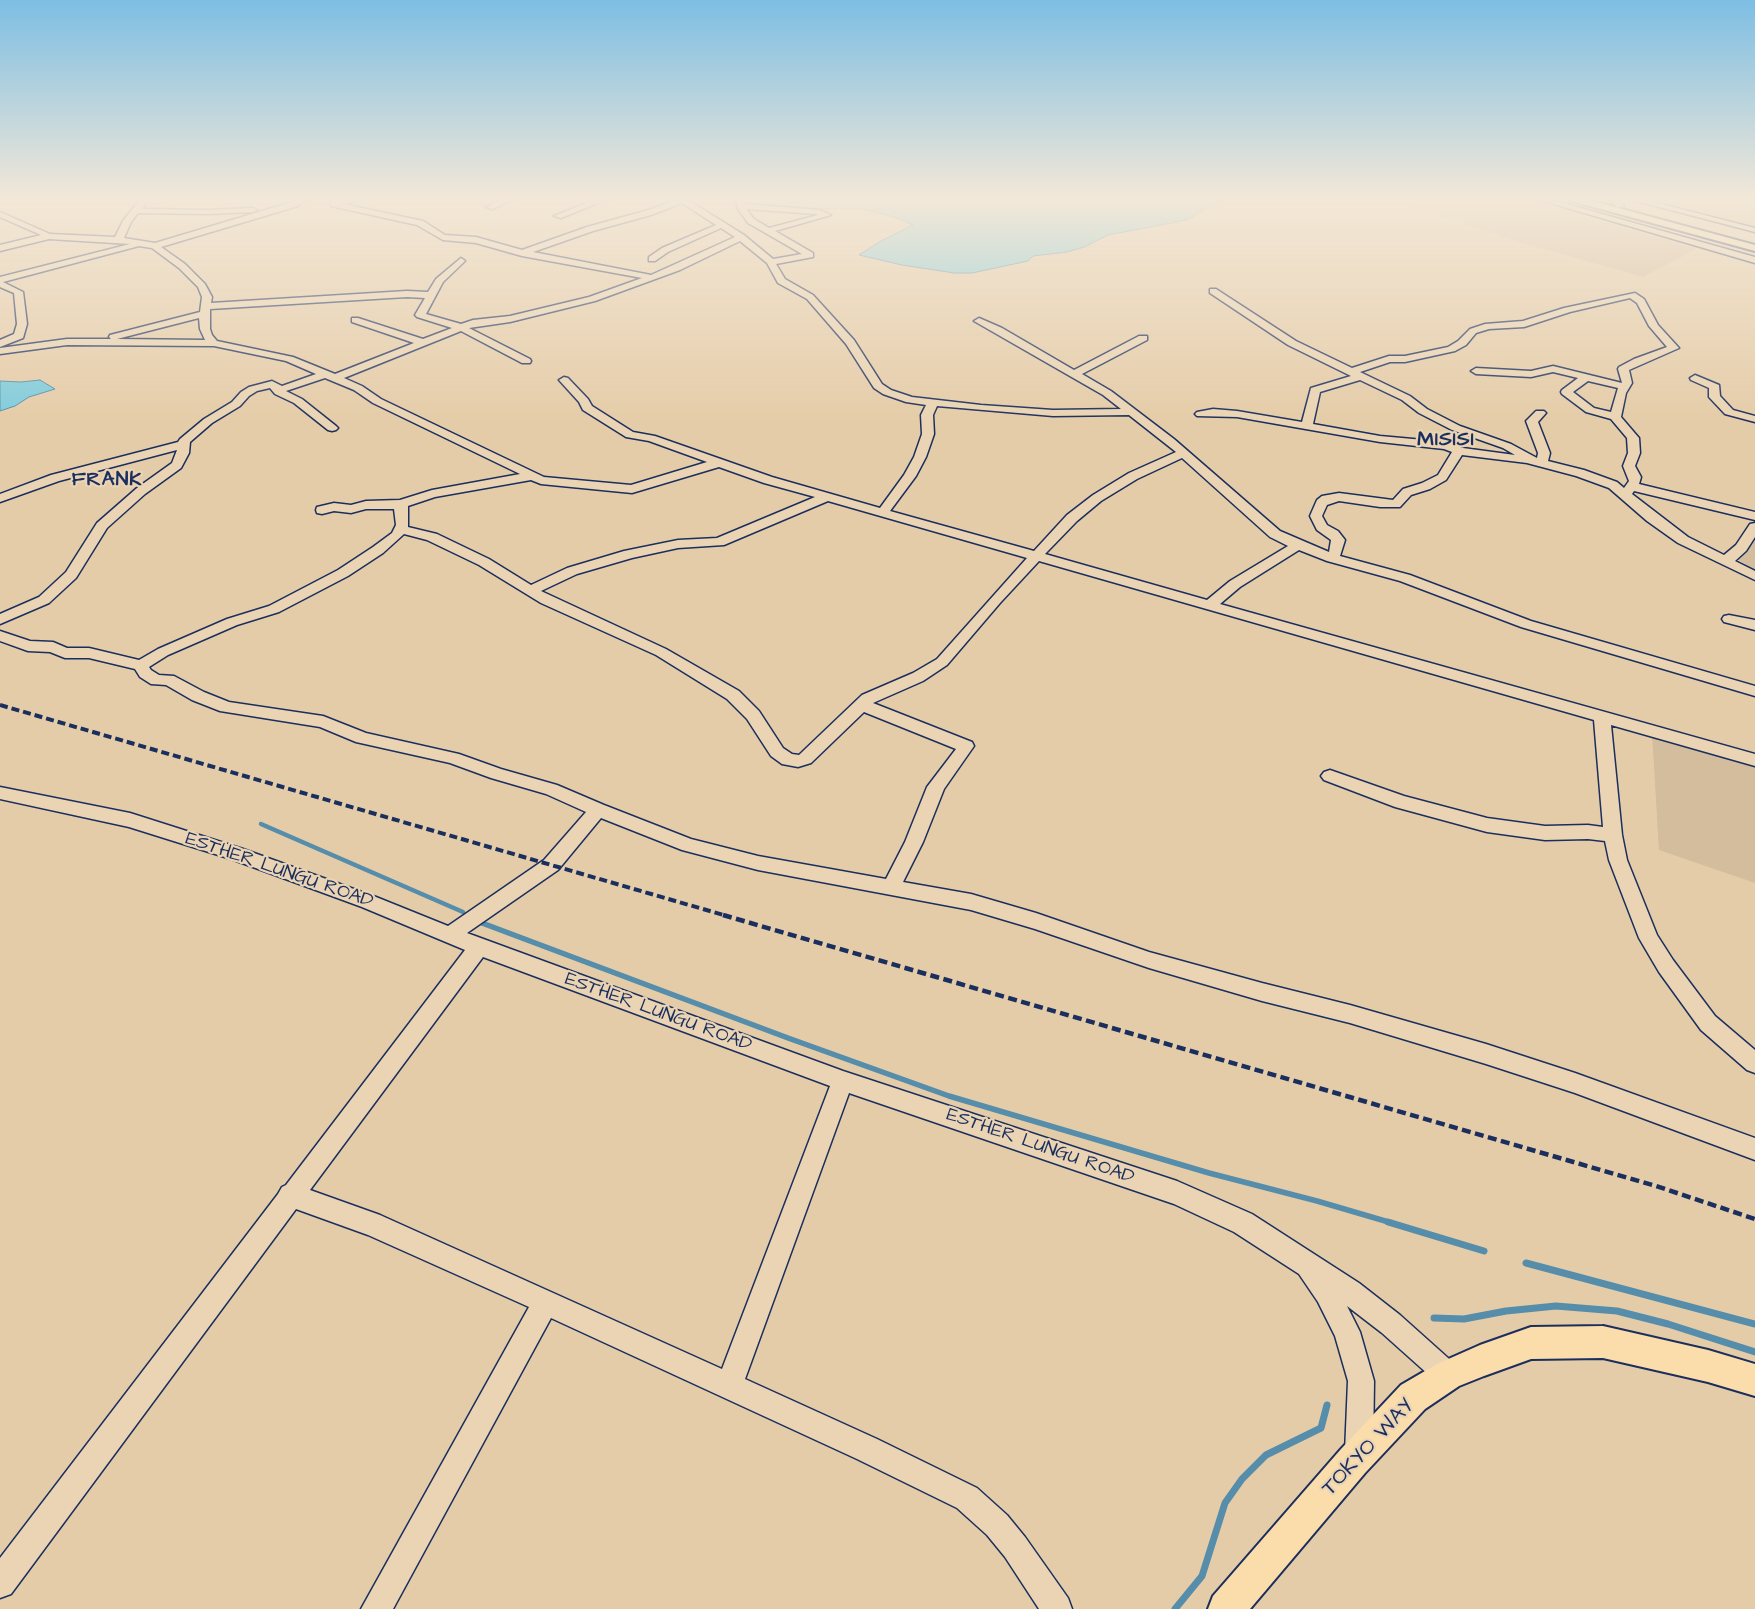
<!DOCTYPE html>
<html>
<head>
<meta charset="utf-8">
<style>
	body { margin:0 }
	canvas { display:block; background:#e5cca8 }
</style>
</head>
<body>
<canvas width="1755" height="1609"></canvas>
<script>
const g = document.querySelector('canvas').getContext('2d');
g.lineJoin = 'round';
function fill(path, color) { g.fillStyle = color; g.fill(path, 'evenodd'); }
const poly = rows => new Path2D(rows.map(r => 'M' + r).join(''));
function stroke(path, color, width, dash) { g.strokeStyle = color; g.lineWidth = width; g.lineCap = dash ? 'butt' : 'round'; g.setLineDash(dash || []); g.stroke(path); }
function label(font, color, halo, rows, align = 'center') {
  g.font = font + ' "Architects Daughter",sans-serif'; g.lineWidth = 4.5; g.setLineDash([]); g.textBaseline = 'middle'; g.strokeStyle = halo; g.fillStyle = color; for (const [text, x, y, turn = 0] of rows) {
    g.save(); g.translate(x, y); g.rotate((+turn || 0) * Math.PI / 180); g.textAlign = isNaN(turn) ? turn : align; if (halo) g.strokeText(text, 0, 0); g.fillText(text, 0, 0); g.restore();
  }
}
const built = poly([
	[1446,198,1521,198,1696,249,1643,277,1516,241,1413,206],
	[1646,198,1755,198,1755,227,1686,208],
	[1755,533,1755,570,1737,559],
	[1652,734,1755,765,1755,883,1659,850]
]);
const water = poly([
	[763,198,1223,198,1187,220,1108,235,1084,247,1067,252,1033,256,1028,261,972,273,954,273,902,265,859,255,881,241,913,225,894,217,860,208,806,209,767,204,763,198],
	[40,380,55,389,29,397,15,406,0,411,0,381,21,382,40,380]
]);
const streamFar2 = poly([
	[261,824,463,912]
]);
const streamFar1 = poly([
	[482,923,788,1038,949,1096,1209,1173,1317,1201,1392,1223]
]);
const stream = poly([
	[1388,1222,1484,1251],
	[1526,1263,1755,1324],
	[1434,1318,1464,1319,1506,1311,1556,1306,1617,1311,1668,1324,1755,1352],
	[1175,1609,1202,1576,1225,1503,1242,1479,1266,1455,1321,1428,1327,1405]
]);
const minor = poly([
	[141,198,149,198,142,209,208,210,253,208,257,210,253,212,208,214,138,213,131,222,124,238,155,243,292,202,295,200,293,198,302,198,304,200,298,206,161,247,185,264,205,284,212,297,211,303,407,291,428,292,436,279,461,258,465,261,443,282,426,314,461,324,473,320,510,316,589,297,642,278,522,256,476,243,443,240,417,225,331,206,331,202,345,198,367,198,343,204,423,221,445,235,476,237,522,250,587,227,645,211,677,200,675,198,685,198,744,235,773,259,802,254,748,223,738,209,735,198,743,198,745,204,820,210,831,215,775,231,813,253,813,257,776,264,785,279,813,295,854,340,882,384,891,390,912,397,981,405,1053,410,1121,409,1103,395,974,321,979,318,1002,328,1074,370,1139,336,1147,336,1147,340,1082,374,1111,391,1174,439,1280,531,1329,552,1331,540,1317,530,1310,516,1317,500,1322,496,1339,493,1393,500,1403,489,1422,483,1438,475,1452,452,1444,449,1380,442,1237,417,1197,416,1195,414,1197,412,1213,409,1237,411,1302,422,1311,388,1351,376,1288,345,1210,293,1210,289,1216,289,1296,341,1352,368,1389,356,1405,356,1448,347,1458,341,1470,329,1485,324,1523,321,1564,308,1635,293,1644,299,1658,325,1679,348,1629,370,1632,383,1626,393,1621,417,1639,438,1640,453,1635,466,1641,477,1639,484,1755,512,1755,520,1634,491,1632,494,1688,537,1724,555,1736,545,1750,524,1755,523,1755,537,1746,551,1735,561,1755,571,1755,580,1678,543,1647,521,1609,488,1576,476,1527,463,1462,455,1446,480,1430,489,1411,495,1400,507,1380,507,1339,501,1327,505,1322,516,1327,525,1338,531,1345,540,1340,556,1410,575,1531,621,1755,686,1755,696,1521,627,1400,581,1327,561,1299,550,1240,587,1220,604,1755,754,1755,766,1611,725,1622,835,1627,860,1657,935,1673,960,1715,1016,1755,1050,1755,1073,1747,1070,1701,1030,1659,972,1639,938,1609,860,1605,841,1588,839,1545,840,1487,832,1395,807,1324,780,1321,776,1324,772,1330,770,1404,796,1487,818,1545,826,1588,825,1603,827,1594,720,1039,561,1000,603,947,665,923,681,873,703,972,742,974,746,944,789,923,842,903,882,971,894,1036,913,1149,952,1262,983,1350,1005,1486,1044,1575,1073,1755,1138,1755,1160,1575,1093,1486,1064,1350,1023,1262,1001,1149,968,1035,929,971,910,758,870,682,850,601,818,558,870,467,933,843,1071,1177,1181,1252,1214,1359,1283,1400,1315,1457,1366,1461,1375,1457,1384,1448,1388,1439,1384,1382,1333,1347,1306,1360,1332,1374,1381,1373,1452,1369,1462,1359,1466,1349,1462,1345,1452,1348,1381,1335,1336,1318,1302,1299,1274,1234,1232,1174,1204,849,1093,745,1379,877,1439,977,1488,1007,1515,1025,1537,1068,1598,1072,1609,1039,1609,1005,1557,987,1535,957,1508,857,1459,551,1318,393,1609,361,1609,529,1307,368,1235,296,1209,11,1594,0,1598,0,1558,278,1194,282,1187,286,1185,465,950,362,907,231,859,129,827,0,799,0,787,130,813,243,849,376,897,448,926,544,860,586,812,546,794,491,778,450,763,356,742,320,727,220,711,192,700,166,685,151,684,140,677,135,669,89,658,65,658,50,652,28,651,0,641,0,631,30,641,53,642,67,648,89,648,139,660,158,649,227,619,269,606,338,570,373,547,392,533,396,525,394,509,366,509,351,513,334,511,322,514,317,513,316,510,317,507,334,503,351,505,366,501,400,500,432,490,520,474,373,403,354,390,325,378,286,391,302,399,336,426,338,428,336,430,332,431,328,430,294,403,275,394,270,388,257,391,249,396,240,406,212,423,190,442,189,453,181,468,145,494,107,528,76,578,49,603,0,624,0,614,39,597,66,572,97,523,137,488,172,463,177,450,59,481,0,502,0,494,51,475,178,442,180,439,204,419,232,402,241,392,249,387,272,381,282,386,316,374,286,361,214,346,67,345,0,354,0,348,67,339,111,339,109,337,110,335,200,312,202,297,198,287,179,268,152,248,139,246,3,282,23,292,27,324,23,338,0,347,0,340,14,334,17,324,14,293,0,287,0,277,130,244,49,239,0,251,0,245,41,235,0,217,0,212,50,234,115,237,123,221,141,198],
	[682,203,716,225,662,248,649,257,649,261,655,261,668,252,721,228,735,237,651,275,533,252,593,231,651,215,682,203],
	[746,209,816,214,818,215,769,228,754,219,746,209],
	[740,241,767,263,778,283,807,299,846,344,874,388,883,394,906,402,926,405,921,415,922,434,914,457,904,475,880,508,772,477,655,436,633,432,592,406,588,399,568,378,564,377,559,380,579,402,583,410,626,437,649,441,707,462,631,485,544,477,381,399,362,386,344,378,461,331,522,363,530,363,531,361,530,359,469,328,510,322,595,301,680,270,740,241],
	[407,297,425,298,415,315,417,317,452,328,423,339,358,318,352,318,352,322,414,343,335,374,293,357,217,341,212,335,210,329,210,309,407,297],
	[1630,298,1637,303,1649,326,1667,347,1634,359,1619,367,1618,369,1622,383,1553,366,1531,371,1476,368,1471,371,1476,374,1531,377,1553,372,1578,378,1562,390,1561,392,1562,394,1586,412,1611,419,1627,438,1628,453,1623,466,1629,481,1624,488,1617,482,1584,470,1548,461,1550,453,1538,422,1546,413,1544,411,1536,411,1526,421,1538,453,1537,458,1511,444,1460,426,1427,409,1410,396,1360,372,1390,362,1405,362,1455,351,1466,345,1476,333,1489,329,1524,327,1570,312,1630,298],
	[199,318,200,329,205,340,117,339,199,318],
	[1360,380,1402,400,1419,413,1452,430,1503,448,1515,455,1463,448,1446,442,1380,436,1313,424,1320,392,1360,380],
	[1588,381,1618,388,1611,412,1594,408,1573,392,1588,381],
	[937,406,1053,416,1129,415,1176,452,1129,473,1093,495,1067,515,1034,551,890,511,916,476,926,457,934,434,933,415,937,406],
	[1182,458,1270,537,1288,546,1230,581,1207,600,1045,554,1077,521,1101,501,1137,479,1182,458],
	[719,467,764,483,815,497,717,538,678,540,624,551,567,568,531,585,489,559,437,534,408,527,408,506,435,497,531,480,541,484,632,493,719,467],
	[828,501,1027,558,937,659,913,673,862,695,799,755,792,754,783,748,759,711,739,691,666,649,541,591,577,574,632,558,678,548,724,545,828,501],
	[404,534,427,540,479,565,541,603,656,655,727,699,747,719,771,756,782,764,798,767,811,763,864,712,956,749,927,787,905,842,886,879,758,856,691,839,604,805,557,785,501,769,459,754,366,733,323,716,229,702,204,692,174,676,159,675,151,670,149,667,168,655,237,625,279,612,348,576,383,553,404,534],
	[483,957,830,1086,722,1369,380,1215,310,1190,483,957],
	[504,198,514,198,493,209,486,207,504,198],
	[599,198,610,198,561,218,554,216,599,198],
	[1533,198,1545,198,1755,257,1755,263,1533,198],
	[1609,198,1617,198,1624,206,1617,208,1609,198],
	[1625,198,1638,198,1755,228,1755,232,1625,198],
	[1695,375,1719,385,1720,396,1733,410,1755,416,1755,422,1725,414,1709,397,1709,388,1691,380,1690,378,1695,375],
	[1729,615,1755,620,1755,630,1724,622,1722,619,1724,616,1729,615]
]);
const major = poly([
	[1566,198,1581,198,1755,245,1755,251,1568,200,1566,198],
	[1603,1326,1708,1350,1755,1364,1755,1396,1708,1382,1603,1358,1531,1359,1484,1376,1459,1386,1425,1409,1365,1473,1250,1609,1208,1609,1213,1596,1341,1449,1401,1385,1437,1364,1480,1345,1531,1327,1603,1326]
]);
const railFar1 = poly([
	[0,705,727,916]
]);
const rail = poly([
	[723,915,1656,1186,1755,1219]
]);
const streetNames = [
	["ESTHER LUNGU ROAD",279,871,19],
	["ESTHER LUNGU ROAD",658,1013,20],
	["ESTHER LUNGU ROAD",1040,1147,19]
];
const farDistrictnames = [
	["MISISI",1446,441],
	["FRANK",107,481]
];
const nearStreetnames = [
	["TOKYO WAY",1369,1448,-47]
];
fill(built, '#d4bd9d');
fill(water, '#7eccdc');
stroke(water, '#568daa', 1);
stroke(streamFar2, '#568daa', 4.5);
stroke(streamFar1, '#568daa', 5.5);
stroke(stream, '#568daa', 7);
stroke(minor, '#1b2f5e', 3);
stroke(major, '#1b2f5e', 4);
fill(minor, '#ead4b3');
fill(major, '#faddab');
stroke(railFar1, '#1b2f5e', 4, [8, 4]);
stroke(rail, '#1b2f5e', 4.5, [9, 4.5]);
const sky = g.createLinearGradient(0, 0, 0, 423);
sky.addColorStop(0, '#7dbee3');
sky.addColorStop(0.47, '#f3e8d8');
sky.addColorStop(1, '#f3e8d800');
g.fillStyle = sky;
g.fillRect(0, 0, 1755, 423);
label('19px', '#1b2f5e', '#ead4b3', streetNames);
g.letterSpacing = '1px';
label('bold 20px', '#1b2f5e', '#ead4b3', farDistrictnames);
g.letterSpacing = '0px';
label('22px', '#1b2f5e', '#ead4b3', nearStreetnames);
</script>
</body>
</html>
